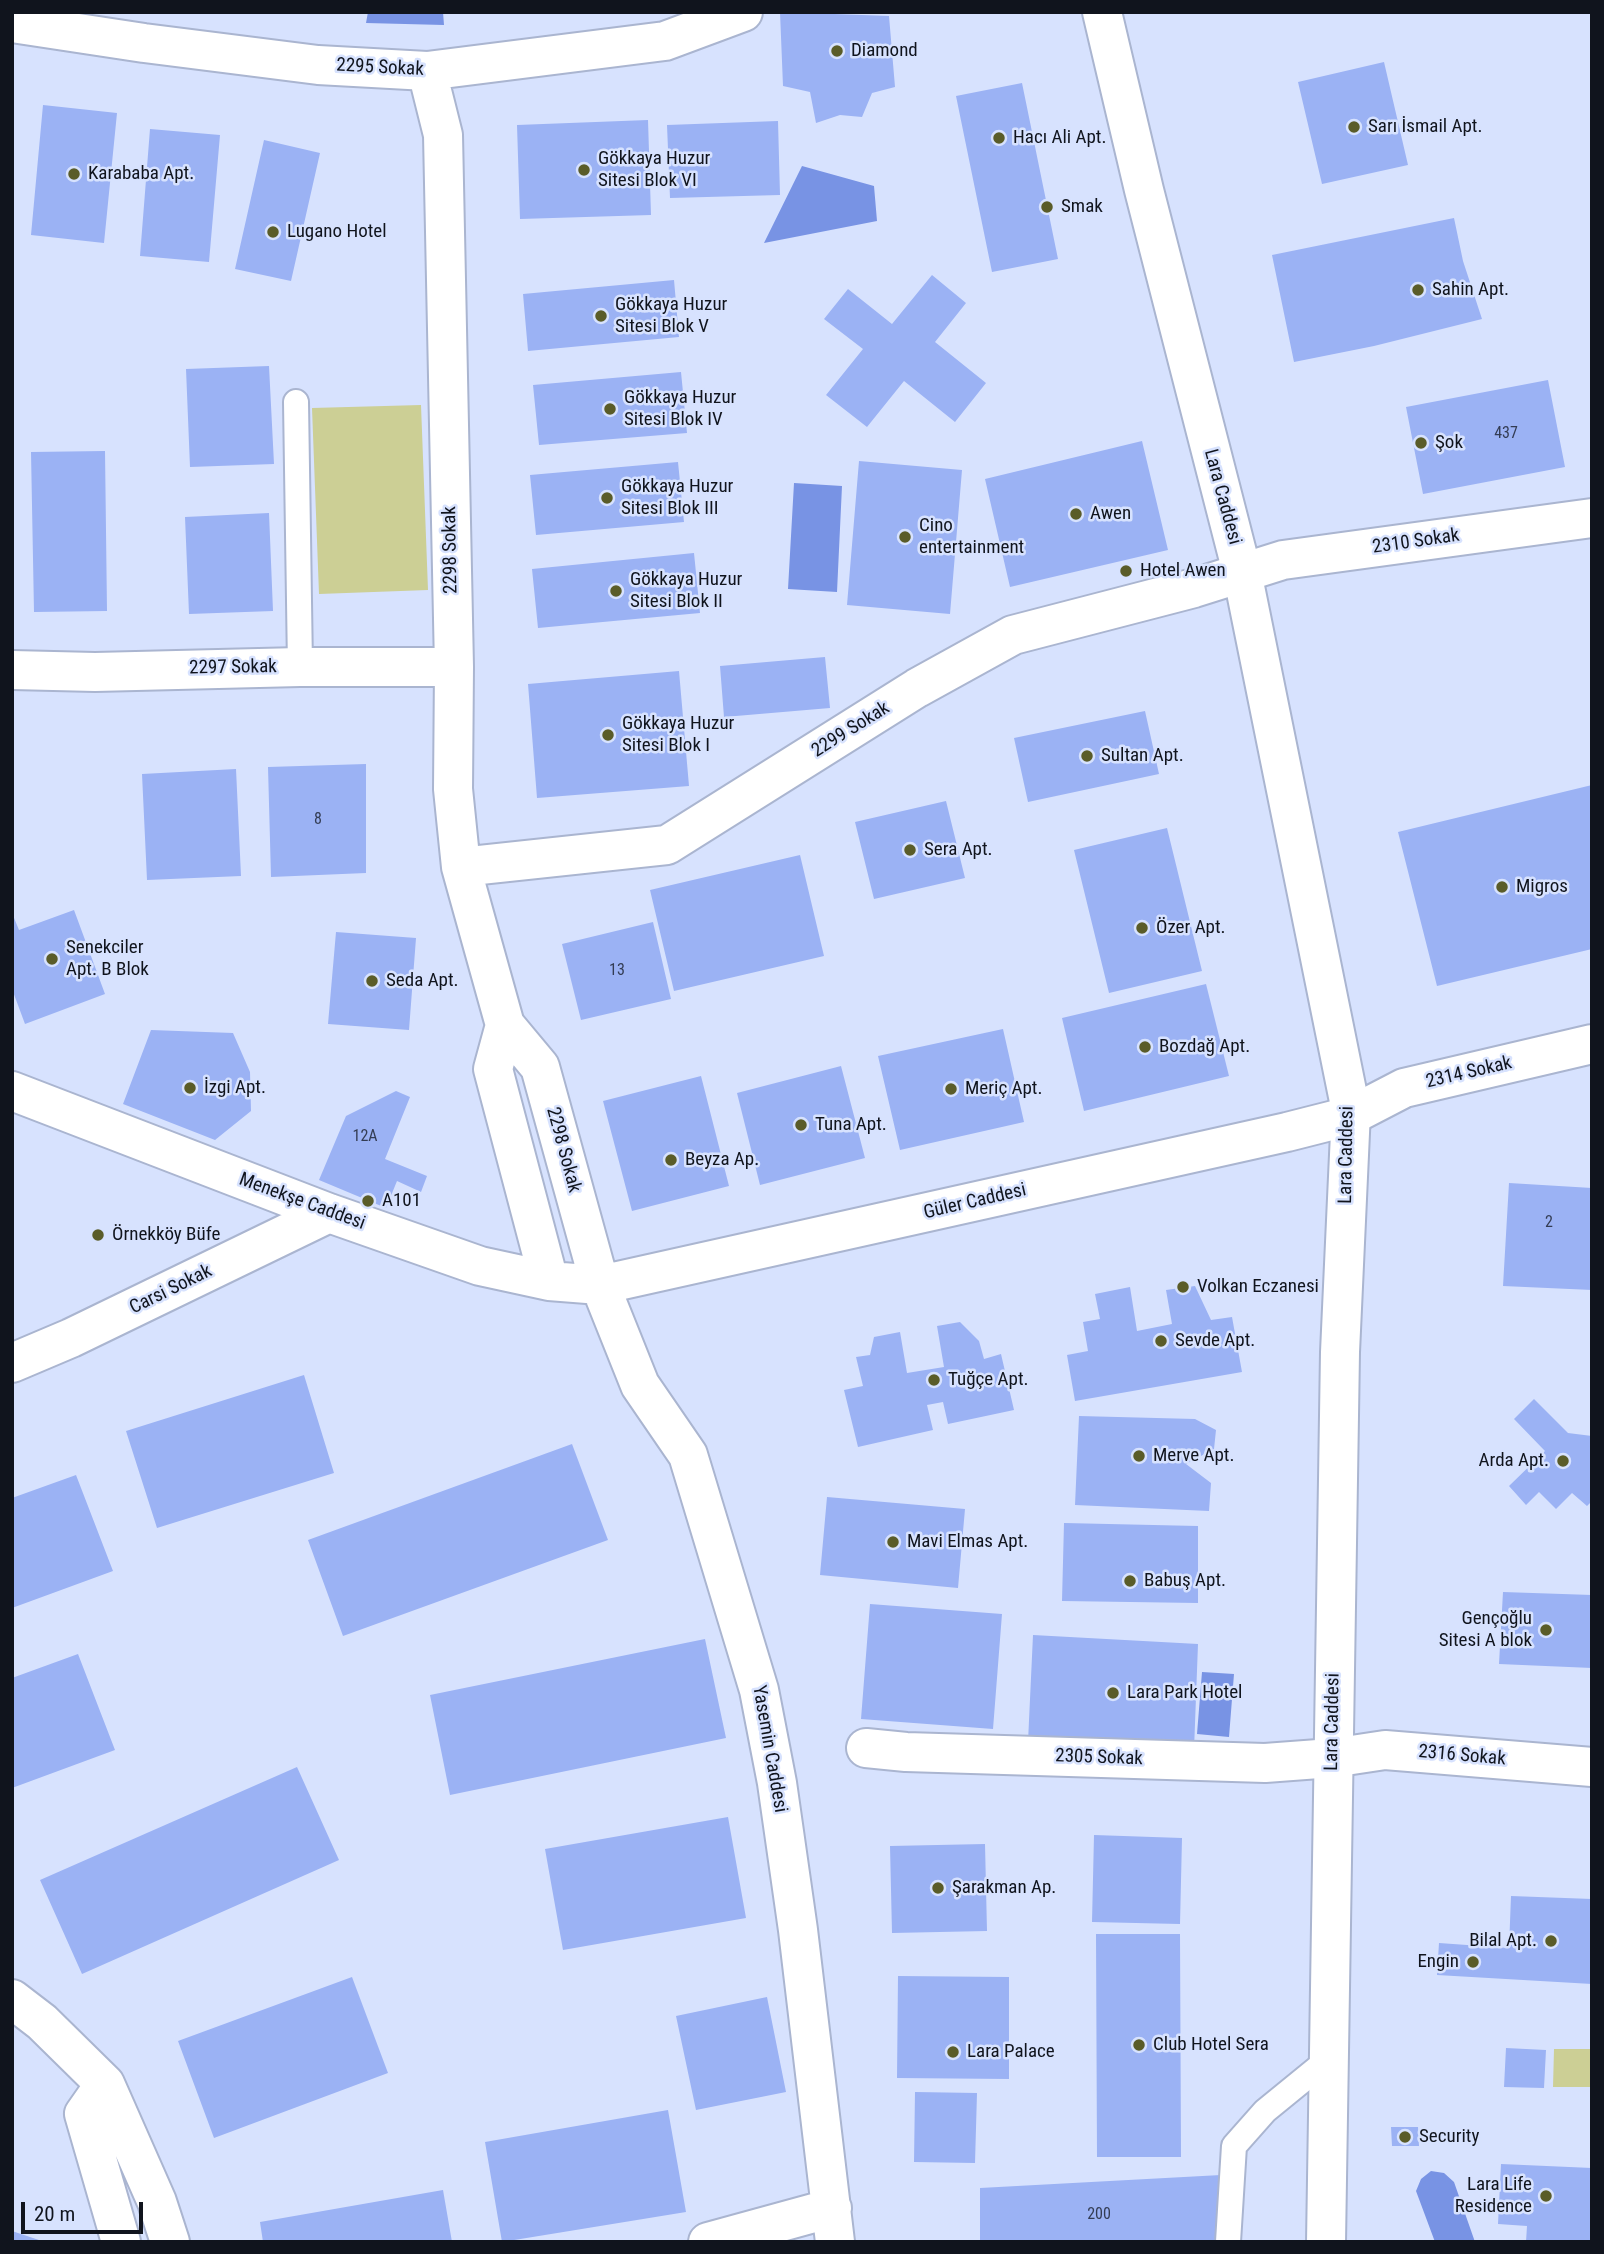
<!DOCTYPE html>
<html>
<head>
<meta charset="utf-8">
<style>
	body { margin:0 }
	#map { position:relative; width:1604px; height:2254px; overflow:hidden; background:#d7e2fe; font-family:"Roboto Condensed",sans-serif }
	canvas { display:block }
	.frame { position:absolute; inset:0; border:14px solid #10141d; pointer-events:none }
	.scale { position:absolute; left:21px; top:2202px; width:122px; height:32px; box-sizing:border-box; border:4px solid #10141d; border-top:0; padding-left:9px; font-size:21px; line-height:24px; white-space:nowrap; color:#10141d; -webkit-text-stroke:5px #d7e2fe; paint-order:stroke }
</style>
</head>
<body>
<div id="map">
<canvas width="1604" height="2254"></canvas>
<div class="frame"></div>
<div class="scale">20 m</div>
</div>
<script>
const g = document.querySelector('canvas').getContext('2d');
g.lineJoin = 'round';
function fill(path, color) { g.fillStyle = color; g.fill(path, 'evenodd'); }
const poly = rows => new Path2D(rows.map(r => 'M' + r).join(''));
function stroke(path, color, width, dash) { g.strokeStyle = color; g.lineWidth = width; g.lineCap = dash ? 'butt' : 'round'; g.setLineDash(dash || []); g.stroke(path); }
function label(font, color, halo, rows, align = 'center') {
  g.font = font + ' "Roboto Condensed",sans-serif'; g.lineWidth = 5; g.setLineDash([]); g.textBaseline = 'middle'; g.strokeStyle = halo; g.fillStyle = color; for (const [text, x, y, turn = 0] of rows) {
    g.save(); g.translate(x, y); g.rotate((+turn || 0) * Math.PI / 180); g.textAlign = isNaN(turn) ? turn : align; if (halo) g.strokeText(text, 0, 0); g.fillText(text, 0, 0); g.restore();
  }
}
const green = poly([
	[421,405,428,590,319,594,312,408],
	[1554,2049,1592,2049,1592,2087,1553,2087]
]);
const water = poly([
	[368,12,443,12,444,25,366,23],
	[802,166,874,186,877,221,764,243],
	[794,483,842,486,837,592,788,589],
	[1202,1672,1234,1674,1229,1737,1197,1734],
	[1431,2171,1444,2173,1454,2182,1475,2242,1435,2242,1416,2191,1421,2179]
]);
const building = poly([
	[780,12,889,16,895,87,872,93,862,117,840,115,816,123,810,92,783,86],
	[1384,62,1408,165,1322,184,1298,82],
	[1022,83,1058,259,992,272,956,96],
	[43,105,117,113,104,243,31,235],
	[648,120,651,215,520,219,517,125],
	[778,121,780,195,670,198,667,125],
	[150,129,220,135,209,262,140,256],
	[264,140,320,153,291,281,235,269],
	[1454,218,1463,261,1482,319,1374,346,1294,362,1272,255],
	[932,275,966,303,935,342,986,383,955,422,904,381,867,427,826,395,863,349,824,319,848,289,892,324],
	[674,280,679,337,528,351,523,294],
	[269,366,274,464,190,467,186,369],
	[681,372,687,433,539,445,533,385],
	[1548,380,1565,467,1423,494,1406,407],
	[1142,441,1168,550,1010,587,985,479],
	[105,451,107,611,34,612,31,452],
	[859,461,962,470,950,614,847,605],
	[678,462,684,522,536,535,530,475],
	[269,513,273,611,189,614,185,517],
	[694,553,700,613,538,628,532,569],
	[825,657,830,708,724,717,720,666],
	[679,671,689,786,537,798,528,684],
	[1145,711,1159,774,1028,802,1014,738],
	[366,764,366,873,271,877,268,767],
	[236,769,241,876,147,880,142,774],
	[1592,785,1592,949,1437,986,1398,832],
	[946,801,965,878,874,899,855,822],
	[1167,828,1202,971,1109,993,1074,850],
	[800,855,824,956,674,991,650,890],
	[74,910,105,994,25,1024,12,989,12,913,19,930],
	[653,922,671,999,581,1020,562,944],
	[336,932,416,938,409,1030,328,1024],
	[1206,984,1229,1076,1084,1111,1062,1018],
	[1003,1029,1024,1122,900,1150,878,1056],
	[151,1030,233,1033,250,1072,251,1111,215,1140,123,1104],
	[841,1066,865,1158,760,1185,737,1093],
	[701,1076,729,1186,632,1211,603,1101],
	[396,1091,410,1097,385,1159,427,1176,421,1192,397,1181,386,1208,319,1180,346,1116],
	[1509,1183,1592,1188,1592,1290,1503,1286],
	[1195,1286,1211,1320,1232,1317,1242,1372,1075,1401,1067,1355,1088,1351,1083,1322,1100,1319,1095,1294,1130,1287,1137,1331,1172,1324,1166,1290],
	[960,1322,979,1341,984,1359,1001,1354,1014,1410,948,1424,943,1402,927,1405,933,1430,858,1447,844,1390,863,1386,856,1357,870,1355,874,1337,900,1332,907,1373,944,1367,937,1326],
	[304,1375,334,1473,157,1528,126,1431],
	[1534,1399,1568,1433,1592,1436,1592,1501,1587,1506,1572,1493,1556,1509,1539,1492,1526,1505,1509,1486,1545,1451,1514,1419],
	[1079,1416,1195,1419,1216,1430,1214,1449,1186,1464,1211,1483,1209,1511,1075,1505],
	[572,1444,608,1540,343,1636,308,1540],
	[76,1475,113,1571,12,1608,12,1498],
	[827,1497,965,1509,958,1588,820,1575],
	[1064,1523,1198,1526,1198,1603,1062,1601],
	[1503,1592,1592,1595,1592,1668,1499,1664],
	[870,1604,1002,1614,993,1729,861,1719],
	[1033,1635,1198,1644,1194,1750,1028,1742],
	[705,1639,726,1738,450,1795,430,1695],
	[78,1654,115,1750,12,1788,12,1678],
	[297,1767,339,1860,82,1974,40,1880],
	[728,1817,746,1918,563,1950,545,1849],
	[1094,1835,1182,1838,1180,1924,1092,1922],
	[985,1844,987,1931,892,1933,890,1846],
	[1511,1896,1592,1899,1592,1984,1437,1975,1439,1943,1509,1948],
	[1096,1934,1180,1934,1181,2157,1097,2157],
	[898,1976,1009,1977,1009,2079,897,2078],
	[352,1977,388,2073,214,2138,178,2041],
	[767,1997,786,2092,696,2110,676,2016],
	[1506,2048,1546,2050,1544,2088,1504,2087],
	[915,2092,977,2093,975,2163,914,2162],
	[668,2110,686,2212,502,2242,485,2142],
	[1391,2127,1418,2127,1419,2146,1392,2146],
	[1501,2164,1592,2168,1592,2242,1526,2242,1527,2226,1498,2224],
	[1221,2175,1217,2242,980,2242,980,2188],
	[443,2190,452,2242,263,2242,260,2222],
	[12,2231,42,2241,41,2242,12,2242]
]);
const lane = poly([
	[296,402,300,667],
	[1228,2242,1234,2146,1265,2111,1330,2058]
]);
const street = poly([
	[12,23,144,43,318,65,427,71,665,41,743,12],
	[427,71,443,135,454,667,453,789,461,867,505,1025,540,1067,600,1285,640,1385,688,1455,759,1690,777,1783,798,1930,835,2242],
	[12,670,95,672,300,667,454,667],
	[461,867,667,845,917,688,1013,635,1194,588,1283,560,1592,518],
	[505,1025,493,1069,549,1281],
	[12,1091,329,1213,480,1266,549,1281,600,1285,1287,1132,1350,1116,1404,1088,1592,1044],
	[12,1363,71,1338,329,1213],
	[866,1748,906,1752,1265,1763,1332,1758,1385,1750,1592,1767],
	[12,1999,42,2022,105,2084,157,2202,170,2242],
	[105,2084,84,2114,121,2242],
	[708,2242,832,2208]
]);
const secondary = poly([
	[1102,12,1144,190,1242,572,1351,1111,1340,1352,1326,2242]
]);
const markers = [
	[837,51,7,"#5a5c29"],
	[1354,127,7,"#5a5c29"],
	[999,138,7,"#5a5c29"],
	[584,170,7,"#5a5c29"],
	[74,174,7,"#5a5c29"],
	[1047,207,7,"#5a5c29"],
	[273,232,7,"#5a5c29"],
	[1418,290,7,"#5a5c29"],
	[601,316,7,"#5a5c29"],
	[610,409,7,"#5a5c29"],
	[1421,443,7,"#5a5c29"],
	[607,498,7,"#5a5c29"],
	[1076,514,7,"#5a5c29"],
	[905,537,7,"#5a5c29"],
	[1126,571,7,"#5a5c29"],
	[616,591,7,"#5a5c29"],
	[608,735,7,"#5a5c29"],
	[1087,756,7,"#5a5c29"],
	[910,850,7,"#5a5c29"],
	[1502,887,7,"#5a5c29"],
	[1142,928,7,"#5a5c29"],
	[52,959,7,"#5a5c29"],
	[372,981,7,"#5a5c29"],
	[1145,1047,7,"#5a5c29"],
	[190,1088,7,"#5a5c29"],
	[951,1089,7,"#5a5c29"],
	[801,1125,7,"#5a5c29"],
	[671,1160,7,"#5a5c29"],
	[368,1201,7,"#5a5c29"],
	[98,1235,7,"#5a5c29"],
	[1183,1287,7,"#5a5c29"],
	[1161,1341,7,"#5a5c29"],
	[934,1380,7,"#5a5c29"],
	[1139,1456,7,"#5a5c29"],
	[1563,1461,7,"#5a5c29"],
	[893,1542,7,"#5a5c29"],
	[1130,1581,7,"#5a5c29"],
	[1546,1630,7,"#5a5c29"],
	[1113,1693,7,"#5a5c29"],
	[938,1888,7,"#5a5c29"],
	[1551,1941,7,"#5a5c29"],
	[1473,1962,7,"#5a5c29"],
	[1139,2045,7,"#5a5c29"],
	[953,2052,7,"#5a5c29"],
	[1405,2137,7,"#5a5c29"],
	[1546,2196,7,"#5a5c29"]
];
const numberNames = [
	["437",1506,434],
	["8",318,820],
	["13",617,971],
	["12A",365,1137],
	["2",1549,1223],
	["200",1099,2215]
];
const poiNames = [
	["Diamond",851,51],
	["Sarı İsmail Apt.",1368,127],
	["Hacı Ali Apt.",1013,138],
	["Gökkaya Huzur",598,159],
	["Sitesi Blok VI",598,181],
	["Karababa Apt.",88,174],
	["Smak",1061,207],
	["Lugano Hotel",287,232],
	["Sahin Apt.",1432,290],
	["Gökkaya Huzur",615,305],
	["Sitesi Blok V",615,327],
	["Gökkaya Huzur",624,398],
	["Sitesi Blok IV",624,420],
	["Şok",1435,443],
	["Gökkaya Huzur",621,487],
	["Sitesi Blok III",621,509],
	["Awen",1090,514],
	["Cino",919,526],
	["entertainment",919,548],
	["Hotel Awen",1140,571],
	["Gökkaya Huzur",630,580],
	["Sitesi Blok II",630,602],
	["Gökkaya Huzur",622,724],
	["Sitesi Blok I",622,746],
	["Sultan Apt.",1101,756],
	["Sera Apt.",924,850],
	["Migros",1516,887],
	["Özer Apt.",1156,928],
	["Senekciler",66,948],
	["Apt. B Blok",66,970],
	["Seda Apt.",386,981],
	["Bozdağ Apt.",1159,1047],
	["İzgi Apt.",204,1088],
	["Meriç Apt.",965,1089],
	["Tuna Apt.",815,1125],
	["Beyza Ap.",685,1160],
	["A101",382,1201],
	["Örnekköy Büfe",112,1235],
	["Volkan Eczanesi",1197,1287],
	["Sevde Apt.",1175,1341],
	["Tuğçe Apt.",948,1380],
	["Merve Apt.",1153,1456],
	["Arda Apt.",1549,1461,"right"],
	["Mavi Elmas Apt.",907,1542],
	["Babuş Apt.",1144,1581],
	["Gençoğlu",1532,1619,"right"],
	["Sitesi A blok",1532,1641,"right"],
	["Lara Park Hotel",1127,1693],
	["Şarakman Ap.",952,1888],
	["Bilal Apt.",1537,1941,"right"],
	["Engin",1459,1962,"right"],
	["Club Hotel Sera",1153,2045],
	["Lara Palace",967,2052],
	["Security",1419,2137],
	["Lara Life",1532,2185,"right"],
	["Residence",1532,2207,"right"]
];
const streetNames = [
	["2295 Sokak",380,68,3],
	["Lara Caddesi",1222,497,75],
	["2310 Sokak",1416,542,-8],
	["2298 Sokak",451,550,-91],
	["2297 Sokak",233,668,-1],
	["2299 Sokak",851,730,-32],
	["2314 Sokak",1469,1073,-13],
	["2298 Sokak",563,1150,75],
	["Lara Caddesi",1347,1155,-89],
	["Menekşe Caddesi",302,1202,20],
	["Güler Caddesi",975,1202,-13],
	["Carsi Sokak",171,1290,-26],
	["Lara Caddesi",1333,1722,-89],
	["Yasemin Caddesi",769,1749,80],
	["2316 Sokak",1462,1756,5],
	["2305 Sokak",1099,1758,2]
];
fill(green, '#cccf95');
fill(water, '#7893e4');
fill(building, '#9bb2f4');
stroke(lane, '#aab5d0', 28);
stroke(street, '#aab5d0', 42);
stroke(secondary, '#aab5d0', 42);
stroke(lane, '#fff', 24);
stroke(street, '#fff', 38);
stroke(secondary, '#fff', 38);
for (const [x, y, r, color] of markers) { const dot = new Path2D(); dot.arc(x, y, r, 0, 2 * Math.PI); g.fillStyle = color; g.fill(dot); stroke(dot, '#d7e2fe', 2.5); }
label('16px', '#333c53', null, numberNames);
label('19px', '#10141d', '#d7e2fe', poiNames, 'left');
label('19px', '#10141d', '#d7e2fe', streetNames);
</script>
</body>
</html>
